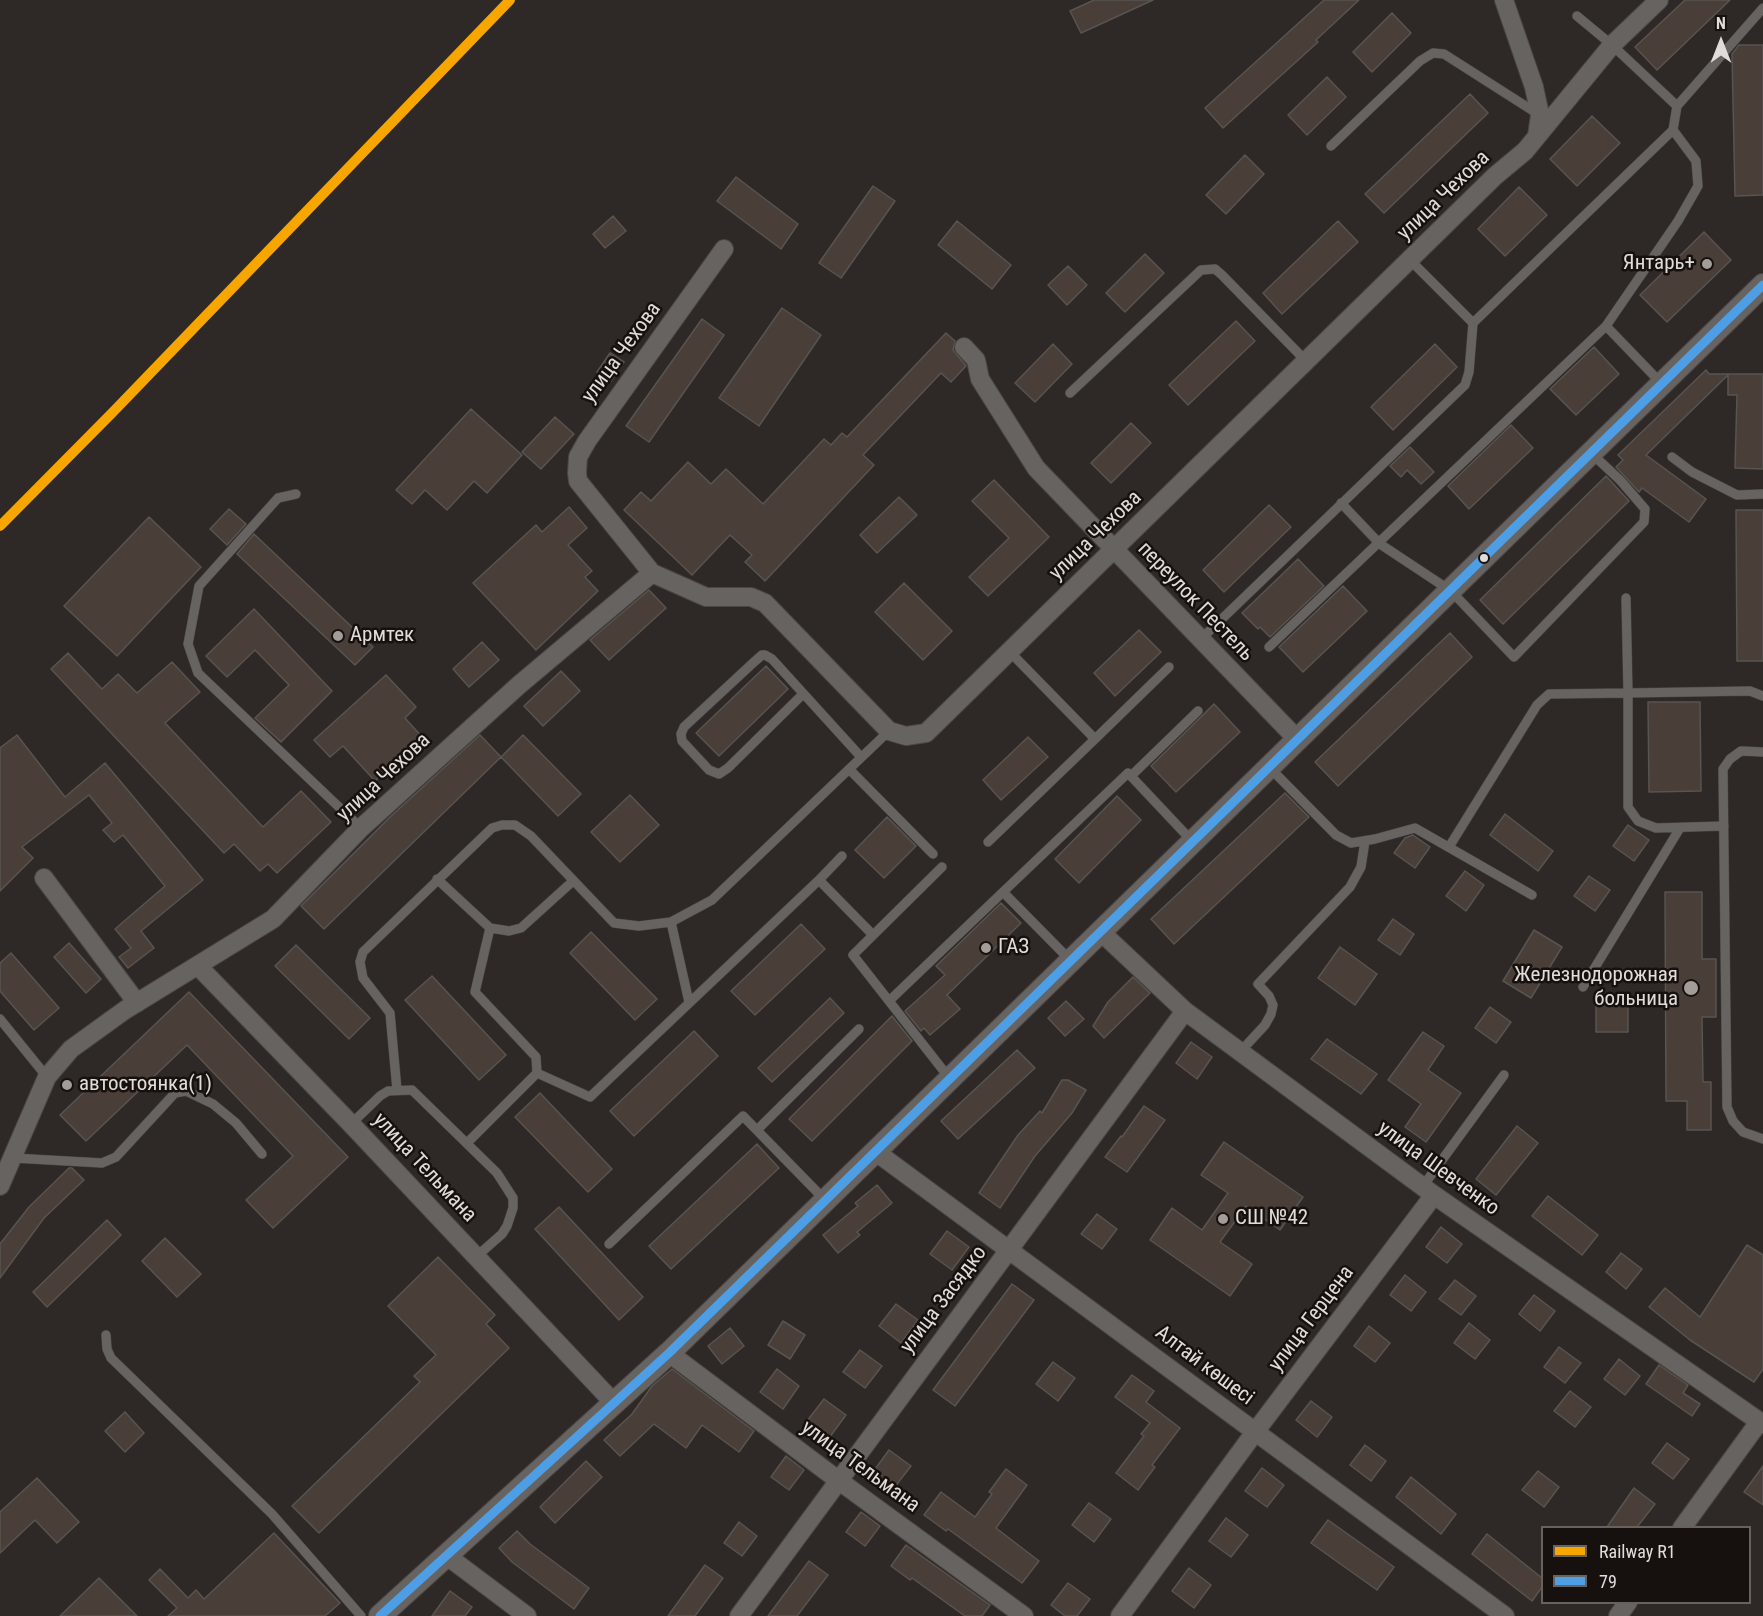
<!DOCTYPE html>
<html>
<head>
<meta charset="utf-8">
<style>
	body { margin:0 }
	#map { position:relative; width:1763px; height:1616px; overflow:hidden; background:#2e2926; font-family:"Roboto Condensed",sans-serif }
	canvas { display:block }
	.legend { position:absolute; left:1541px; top:1526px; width:210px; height:78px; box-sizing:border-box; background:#16110f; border:2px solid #68625f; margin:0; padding:8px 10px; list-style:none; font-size:18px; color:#e2dcd8 }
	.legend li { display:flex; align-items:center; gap:12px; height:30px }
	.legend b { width:30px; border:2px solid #68625f }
	.north { position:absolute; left:1691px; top:12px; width:60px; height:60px; -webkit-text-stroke:4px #16110f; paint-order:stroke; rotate:0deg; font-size:16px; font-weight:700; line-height:24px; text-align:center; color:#e2dcd8 }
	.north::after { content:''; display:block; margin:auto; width:21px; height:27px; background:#e2dcd8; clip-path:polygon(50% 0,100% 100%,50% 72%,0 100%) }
</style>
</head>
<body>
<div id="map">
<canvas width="1763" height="1616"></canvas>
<ul class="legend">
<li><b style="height:8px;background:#f7a600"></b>Railway R1</li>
<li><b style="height:8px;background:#4d9ee5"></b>79</li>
</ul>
<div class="north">N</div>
</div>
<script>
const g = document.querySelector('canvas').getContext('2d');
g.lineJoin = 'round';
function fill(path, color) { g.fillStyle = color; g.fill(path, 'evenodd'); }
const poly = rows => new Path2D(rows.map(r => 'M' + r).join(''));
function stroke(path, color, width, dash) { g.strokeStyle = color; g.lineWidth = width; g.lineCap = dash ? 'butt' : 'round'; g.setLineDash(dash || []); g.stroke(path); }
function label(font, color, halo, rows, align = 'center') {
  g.font = font + ' "Roboto Condensed",sans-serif'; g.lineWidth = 5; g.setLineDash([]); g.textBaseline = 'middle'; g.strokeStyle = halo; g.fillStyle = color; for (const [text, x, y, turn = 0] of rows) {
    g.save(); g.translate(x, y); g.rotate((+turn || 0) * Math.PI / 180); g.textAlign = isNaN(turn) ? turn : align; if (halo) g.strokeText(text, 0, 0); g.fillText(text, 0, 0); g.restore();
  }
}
const building = poly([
	[1094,0,1153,0,1081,33,1070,11,1094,0],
	[1324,0,1359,0,1316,40,1318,42,1223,128,1205,108,1324,0],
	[1685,0,1730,0,1657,70,1635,47,1685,0],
	[1392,13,1411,33,1372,72,1353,52,1392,13],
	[1739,45,1763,45,1763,195,1735,196,1732,54,1739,45],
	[1327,77,1346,97,1307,135,1288,115,1327,77],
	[1470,94,1488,113,1384,213,1365,194,1470,94],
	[1592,116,1620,143,1577,186,1550,159,1592,116],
	[1245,155,1264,174,1226,214,1206,195,1245,155],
	[736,177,798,224,781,249,717,201,736,177],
	[873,186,895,201,841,278,819,263,873,186],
	[1519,187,1547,215,1505,256,1478,229,1519,187],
	[613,216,626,231,605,248,593,234,613,216],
	[957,221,1011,265,992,289,938,245,957,221],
	[1338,221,1358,242,1282,314,1263,293,1338,221],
	[1704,232,1731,260,1667,322,1640,295,1704,232],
	[1145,254,1164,273,1125,312,1106,293,1145,254],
	[1068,266,1087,285,1067,305,1048,285,1068,266],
	[782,308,821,335,759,426,719,398,782,308],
	[702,319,724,335,649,442,626,426,702,319],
	[1236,321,1255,341,1188,405,1169,385,1236,321],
	[946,333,955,341,953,350,966,366,951,382,941,373,863,455,874,465,765,581,745,562,752,555,730,535,692,575,624,510,641,492,651,501,688,462,711,484,726,469,763,504,824,439,831,445,842,433,847,437,946,333],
	[1053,344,1072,364,1035,402,1015,383,1053,344],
	[1435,344,1457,367,1393,430,1371,407,1435,344],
	[1594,347,1619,374,1576,415,1550,389,1594,347],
	[610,353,624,362,611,381,597,372,610,353],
	[1706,370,1709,374,1763,374,1763,469,1735,468,1737,395,1728,395,1728,375,1646,455,1706,499,1689,522,1642,488,1639,492,1616,467,1623,460,1618,455,1706,370],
	[471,409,522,455,487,493,474,481,447,510,425,490,412,504,396,490,471,409],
	[555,417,574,434,541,469,522,452,555,417],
	[1131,423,1151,443,1111,483,1091,463,1131,423],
	[1511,425,1533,448,1469,509,1448,486,1511,425],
	[1410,447,1434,472,1421,484,1407,470,1401,477,1390,466,1410,447],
	[1606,476,1629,501,1503,624,1480,600,1606,476],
	[994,480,1049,537,988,596,969,577,1009,538,972,501,994,480],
	[899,497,917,515,877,553,860,535,899,497],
	[1269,505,1291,527,1224,592,1203,570,1269,505],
	[569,507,587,528,568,545,592,571,585,577,598,591,536,650,473,583,536,525,542,532,569,507],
	[229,509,246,524,227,545,210,529,229,509],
	[1736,510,1763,510,1763,661,1737,661,1736,510],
	[149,517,201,567,117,656,64,606,149,517],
	[254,534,373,647,355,665,237,554,254,534],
	[1298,559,1324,586,1270,637,1260,627,1258,629,1242,613,1298,559],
	[904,583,952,631,923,660,875,612,904,583],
	[1343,586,1367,611,1303,672,1279,647,1343,586],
	[649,590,666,608,609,660,590,640,649,590],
	[254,609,332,691,281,742,255,718,289,685,255,650,227,677,206,656,254,609],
	[1139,630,1161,652,1115,696,1094,673,1139,630],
	[1450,633,1472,657,1338,786,1315,762,1450,633],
	[482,642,499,660,469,687,453,669,482,642],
	[68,653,102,689,118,674,137,693,172,662,200,692,165,723,263,827,301,791,331,822,277,873,268,864,260,871,234,844,224,853,51,669,68,653],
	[766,666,788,689,719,756,696,733,766,666],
	[561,671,580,691,543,726,524,706,561,671],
	[386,675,416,707,405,718,423,738,375,781,343,746,330,757,314,740,386,675],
	[1648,702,1700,702,1701,791,1649,792,1648,702],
	[1214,704,1240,732,1176,792,1151,766,1214,704],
	[17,735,65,797,105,763,203,880,141,931,154,948,128,968,119,957,131,948,115,929,165,886,123,835,114,842,103,830,112,823,89,795,22,847,33,858,0,891,0,748,17,735],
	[480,735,501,757,324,929,301,906,390,817,480,735],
	[523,735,581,794,558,816,501,757,523,735],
	[1028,737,1048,757,1001,800,983,780,1028,737],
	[1285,793,1309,817,1174,944,1151,919,1285,793],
	[630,795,659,825,620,862,591,832,630,795],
	[1117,796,1141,820,1079,883,1055,859,1117,796],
	[1505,814,1553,851,1538,871,1490,835,1505,814],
	[887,817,916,846,884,878,855,850,887,817],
	[1628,825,1649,840,1634,861,1613,846,1628,825],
	[1413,835,1430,847,1415,868,1394,853,1405,838,1413,835],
	[1465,871,1484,885,1466,911,1446,896,1465,871],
	[1589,876,1610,890,1595,911,1574,896,1589,876],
	[1665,892,1702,892,1702,959,1716,959,1716,1017,1702,1017,1703,1082,1711,1082,1711,1130,1687,1130,1687,1101,1666,1101,1665,892],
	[1001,903,1021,923,947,995,960,1009,930,1035,924,1028,921,1031,905,1011,945,975,936,966,1001,903],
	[1393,919,1414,934,1400,955,1378,940,1393,919],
	[801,924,825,949,755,1015,731,991,801,924],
	[1534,930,1562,947,1531,998,1503,981,1534,930],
	[591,932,657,999,635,1020,570,953,591,932],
	[69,943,101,979,86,993,54,957,69,943],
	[296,945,370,1018,349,1039,275,966,296,945],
	[1340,947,1377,974,1355,1005,1318,978,1340,947],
	[11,953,59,1008,34,1030,0,991,0,963,11,953],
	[432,976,506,1055,479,1080,405,1000,432,976],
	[1133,977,1150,993,1104,1038,1093,1026,1108,1002,1133,977],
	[189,992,348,1157,273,1228,246,1200,293,1156,187,1045,86,1141,60,1115,189,992],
	[1596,996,1628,996,1628,1032,1596,1032,1596,996],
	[830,998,844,1013,772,1082,758,1068,830,998],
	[1066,1001,1084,1019,1065,1036,1048,1018,1066,1001],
	[1490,1007,1511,1022,1496,1043,1475,1028,1490,1007],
	[892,1016,912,1041,812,1141,789,1119,892,1016],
	[694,1031,718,1056,634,1136,610,1111,694,1031],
	[1423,1032,1444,1046,1428,1070,1461,1093,1426,1142,1405,1127,1421,1104,1388,1080,1423,1032],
	[1327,1039,1377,1074,1361,1094,1311,1059,1327,1039],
	[1191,1042,1212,1057,1197,1079,1176,1063,1191,1042],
	[1017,1050,1035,1068,958,1139,941,1121,1017,1050],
	[1062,1080,1068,1080,1086,1090,1072,1113,1035,1156,1000,1208,979,1193,1018,1135,1040,1111,1042,1113,1062,1080],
	[540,1093,612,1169,588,1192,515,1117,540,1093],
	[1144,1106,1165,1120,1127,1172,1105,1157,1121,1136,1122,1137,1144,1106],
	[1517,1126,1538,1143,1496,1195,1476,1179,1517,1126],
	[1224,1142,1303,1197,1280,1230,1246,1206,1220,1242,1252,1264,1230,1296,1150,1240,1172,1208,1202,1230,1228,1193,1201,1175,1224,1142],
	[757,1144,779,1168,671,1269,649,1246,757,1144],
	[69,1168,72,1168,84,1180,44,1218,0,1278,0,1244,29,1207,69,1168],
	[877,1185,892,1203,857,1232,860,1235,838,1253,823,1235,858,1206,855,1203,877,1185],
	[1548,1196,1598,1235,1582,1255,1532,1216,1548,1196],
	[559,1207,643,1297,619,1320,535,1229,559,1207],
	[1097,1214,1117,1229,1102,1249,1081,1234,1097,1214],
	[107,1220,121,1235,47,1307,33,1292,107,1220],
	[1441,1227,1462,1244,1447,1263,1426,1247,1441,1227],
	[947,1231,969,1247,952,1270,930,1254,947,1231],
	[165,1238,201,1274,177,1297,142,1261,165,1238],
	[1747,1245,1763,1255,1763,1369,1754,1382,1690,1340,1649,1307,1665,1288,1700,1317,1747,1245],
	[1621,1253,1642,1269,1626,1289,1606,1272,1621,1253],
	[438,1257,495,1315,486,1324,509,1348,319,1533,292,1506,420,1382,414,1376,436,1355,388,1306,438,1257],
	[1405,1275,1426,1292,1411,1311,1390,1295,1405,1275],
	[1455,1280,1476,1296,1461,1315,1439,1299,1455,1280],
	[1012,1284,1034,1300,955,1406,933,1390,1012,1284],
	[1534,1295,1555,1311,1540,1331,1519,1314,1534,1295],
	[896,1304,918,1320,901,1343,879,1326,896,1304],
	[783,1321,805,1335,790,1359,768,1345,783,1321],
	[1469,1323,1490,1340,1475,1359,1454,1343,1469,1323],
	[1369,1326,1390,1343,1375,1362,1354,1346,1369,1326],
	[730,1328,744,1346,722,1364,708,1346,730,1328],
	[1559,1347,1581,1363,1565,1383,1544,1367,1559,1347],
	[860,1350,882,1366,865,1388,843,1372,860,1350],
	[1619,1359,1640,1376,1625,1395,1604,1379,1619,1359],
	[1053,1362,1075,1378,1058,1401,1036,1384,1053,1362],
	[1659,1365,1688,1385,1683,1393,1700,1404,1692,1416,1646,1384,1659,1365],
	[672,1369,754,1431,739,1452,702,1425,686,1448,654,1424,620,1456,604,1440,632,1414,652,1386,672,1369],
	[777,1369,799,1386,783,1409,760,1392,777,1369],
	[1132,1375,1154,1391,1146,1402,1180,1428,1152,1465,1155,1467,1138,1490,1116,1473,1144,1436,1141,1434,1150,1423,1115,1397,1132,1375],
	[1570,1391,1591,1407,1575,1427,1554,1411,1570,1391],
	[824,1399,846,1415,829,1438,807,1421,824,1399],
	[1311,1401,1332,1417,1317,1437,1296,1420,1311,1401],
	[125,1412,144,1433,125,1452,105,1431,125,1412],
	[1667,1443,1689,1459,1673,1479,1652,1463,1667,1443],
	[1365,1445,1386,1461,1371,1481,1350,1465,1365,1445],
	[889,1450,911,1466,894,1488,873,1472,889,1450],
	[786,1456,804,1470,789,1490,771,1477,786,1456],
	[586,1461,602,1477,555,1523,540,1507,586,1461],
	[1763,1466,1763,1505,1744,1492,1763,1466],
	[1262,1468,1284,1485,1267,1507,1245,1491,1262,1468],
	[1006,1469,1027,1485,996,1528,1039,1561,1022,1583,948,1529,946,1531,924,1515,941,1492,975,1517,992,1494,989,1492,1006,1469],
	[1538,1471,1559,1487,1544,1507,1522,1490,1538,1471],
	[1411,1477,1456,1514,1441,1534,1396,1497,1411,1477],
	[37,1478,79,1522,57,1543,35,1520,0,1553,0,1512,37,1478],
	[1634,1488,1655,1504,1637,1527,1607,1527,1634,1488],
	[1089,1503,1111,1519,1094,1542,1072,1525,1089,1503],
	[861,1512,880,1526,865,1546,846,1532,861,1512],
	[1226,1518,1248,1535,1231,1557,1209,1541,1226,1518],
	[1328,1520,1394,1567,1377,1590,1311,1543,1328,1520],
	[739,1522,757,1536,742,1556,724,1543,739,1522],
	[517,1531,530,1544,589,1588,574,1609,512,1562,499,1548,517,1531],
	[274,1533,340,1603,325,1616,168,1616,177,1608,149,1580,160,1569,188,1598,196,1590,204,1599,274,1533],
	[1487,1534,1542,1578,1542,1587,1532,1601,1472,1554,1487,1534],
	[906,1545,990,1605,982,1616,965,1616,912,1578,910,1580,891,1566,906,1545],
	[809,1561,828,1575,797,1616,768,1616,809,1561],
	[705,1565,723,1578,695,1616,668,1616,705,1565],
	[1189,1568,1211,1585,1194,1608,1172,1591,1189,1568],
	[99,1578,137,1616,60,1616,99,1578],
	[1068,1583,1090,1599,1077,1616,1065,1616,1051,1605,1068,1583],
	[450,1591,472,1607,465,1616,432,1616,450,1591]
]);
const service = poly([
	[1677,106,1763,8],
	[1331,146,1420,61,1433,53,1444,54,1538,114],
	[1410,260,1473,323],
	[1606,326,1661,383],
	[1070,393,1201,270,1215,269,1222,275,1306,361],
	[1672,457,1692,472,1737,495,1763,494],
	[296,494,278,498,199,586,188,644,198,673,361,828],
	[1341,503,1380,544,1451,591,1514,657,1644,522,1645,509,1620,480,1591,453],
	[1201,639,1465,385,1469,372,1473,323,1673,130,1677,106,1612,45,1577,16],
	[1269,647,1606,326,1678,221,1698,186,1696,161,1673,130],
	[1010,652,1095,739,1169,667],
	[803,694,728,768,719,774,709,770,682,741,681,734,684,727,754,662,762,655,765,655,772,659,861,757],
	[1763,752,1741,751,1730,759,1723,769,1727,1107,1733,1121,1743,1132,1763,1139],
	[1270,768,1336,835,1351,843,1375,839,1415,828,1532,895],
	[849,769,933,854],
	[1131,776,1198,711],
	[1724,826,1656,828,1638,821,1628,807,1628,693,1750,691,1763,696],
	[988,842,1095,739],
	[1449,847,1537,705,1549,694,1628,693,1626,598],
	[842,856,819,880,873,935],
	[942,867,853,955,950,1079],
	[437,879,490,928],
	[671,922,689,1002],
	[1071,961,1003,892,1128,773,1192,841],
	[1583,987,1680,828],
	[889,1001,1003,892],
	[0,1019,47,1077],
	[1240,1052,1265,1025,1271,1014,1273,1005,1269,996,1258,984,1350,887,1361,867,1365,841],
	[537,1073,536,1057,475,992,490,928,509,931,521,928,573,881],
	[397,1090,390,1013,363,978,360,962,363,952,492,828,502,825,515,825,531,836,614,923,639,926,671,922,712,900,889,731],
	[351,1124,380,1096,388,1091,412,1090,497,1173,513,1198,513,1208,507,1226,502,1234,477,1256],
	[757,1130,859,1029],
	[467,1143,537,1073,590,1097,819,880],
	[13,1158,102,1163,116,1157,175,1093,186,1091,213,1104,236,1123,262,1154],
	[1423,1186,1504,1075],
	[609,1244,743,1116,826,1201],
	[106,1335,107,1349,111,1358,272,1514,361,1616]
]);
const minor = poly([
	[1504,0,1534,87,1540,115,1537,136],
	[724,249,587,441,578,457,577,473,578,481,652,573,706,597,751,597,765,603,889,731,906,736,926,733,1495,176,1525,151,1612,45,1659,0],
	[964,347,976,360,980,379,1036,468,1297,739],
	[44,878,137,1003],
	[1101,932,1185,1011,1434,1195,1763,1424],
	[198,966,351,1124,615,1404],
	[876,1152,1505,1616],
	[0,1186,47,1077,71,1049,125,1010,273,919,361,828,519,685,652,573],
	[669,1353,838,1480,1024,1616],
	[1682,1528,1759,1422],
	[447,1556,527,1616],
	[739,1616,1185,1011],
	[1120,1616,1255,1432,1434,1195],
	[1618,1616,1628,1602]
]);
const tertiary = poly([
	[380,1616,669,1353,1763,285]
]);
const rail = poly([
	[211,311,510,0]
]);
const bus1 = poly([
	[380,1616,669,1353,1763,285]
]);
const rail1 = poly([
	[0,526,112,413,510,0]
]);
const markers = [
	[1707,264,6,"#a39d9a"],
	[1484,558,5,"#e2dcd8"],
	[338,636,6,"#a39d9a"],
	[986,948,6,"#a39d9a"],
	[1691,988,8,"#a39d9a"],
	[67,1085,6,"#a39d9a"],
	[1223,1219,6,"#a39d9a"]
];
const streetNames = [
	["улица Чехова",1444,196,-44],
	["улица Чехова",622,353,-54],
	["улица Чехова",1096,536,-44],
	["переулок Пестель",1195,602,46],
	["улица Чехова",384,778,-43],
	["улица Тельмана",424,1168,47],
	["улица Шевченко",1438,1169,36],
	["улица Засядко",944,1300,-53],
	["улица Герцена",1312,1319,-53],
	["Алтай көшесі",1204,1366,37],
	["улица Тельмана",860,1467,36]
];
const poiNames = [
	["Янтарь+",1695,264,"right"],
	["Армтек",350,636],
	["ГАЗ",998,948],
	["Железнодорожная",1678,976,"right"],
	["больница",1678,1000,"right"],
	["автостоянка(1)",79,1085],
	["СШ №42",1235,1219]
];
fill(building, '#493e38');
stroke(building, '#585451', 1.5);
stroke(service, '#4b4644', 10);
stroke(minor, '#4b4644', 20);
stroke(tertiary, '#4b4644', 24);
stroke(service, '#666361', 9);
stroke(minor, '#666361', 18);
stroke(tertiary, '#666361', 22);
stroke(rail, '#656260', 4.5, [9, 4.5]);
stroke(bus1, '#4d9ee5', 9);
stroke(rail1, '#f7a600', 10);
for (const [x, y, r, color] of markers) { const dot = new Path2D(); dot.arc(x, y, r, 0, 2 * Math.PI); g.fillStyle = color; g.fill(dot); stroke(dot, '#16110f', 2); }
label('21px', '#e2dcd8', '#16110f', streetNames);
label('21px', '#e2dcd8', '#16110f', poiNames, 'left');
</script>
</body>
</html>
